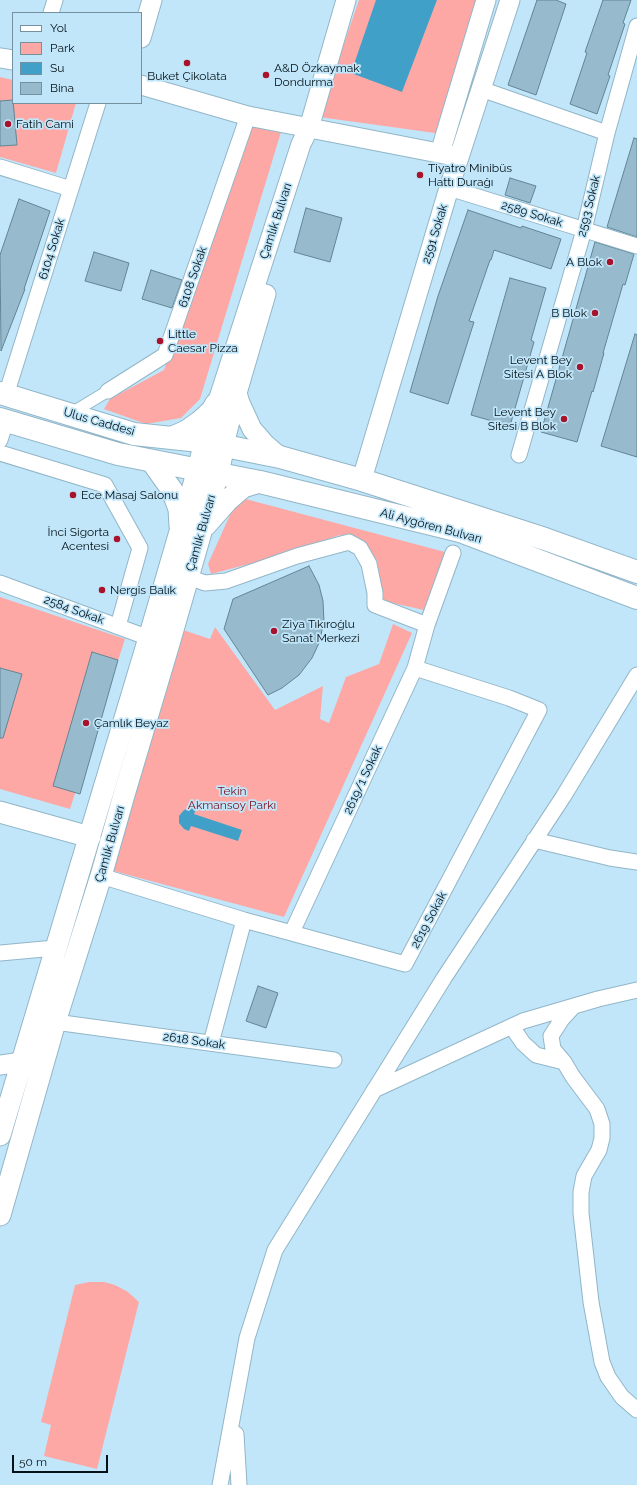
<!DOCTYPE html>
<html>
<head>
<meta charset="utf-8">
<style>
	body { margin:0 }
	#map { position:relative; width:637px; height:1485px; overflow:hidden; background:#c1e6f9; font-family:Raleway,sans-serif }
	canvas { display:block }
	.legend { position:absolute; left:12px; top:12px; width:130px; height:92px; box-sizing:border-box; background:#c1e6f9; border:1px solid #75919f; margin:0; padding:5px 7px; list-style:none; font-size:12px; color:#041117 }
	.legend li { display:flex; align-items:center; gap:8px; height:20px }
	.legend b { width:20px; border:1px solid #75919f }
	.scale { position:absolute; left:12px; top:1455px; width:96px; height:18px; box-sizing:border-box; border:2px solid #041117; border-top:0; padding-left:5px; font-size:12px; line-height:14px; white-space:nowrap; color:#041117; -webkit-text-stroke:3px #c1e6f9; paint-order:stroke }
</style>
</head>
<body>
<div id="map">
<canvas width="637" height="1485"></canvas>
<ul class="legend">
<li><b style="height:5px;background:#fff"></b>Yol</li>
<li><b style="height:11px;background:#fea8a6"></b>Park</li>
<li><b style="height:11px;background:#41a0c8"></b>Su</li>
<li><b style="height:11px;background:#97bbcd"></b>Bina</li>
</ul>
<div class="scale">50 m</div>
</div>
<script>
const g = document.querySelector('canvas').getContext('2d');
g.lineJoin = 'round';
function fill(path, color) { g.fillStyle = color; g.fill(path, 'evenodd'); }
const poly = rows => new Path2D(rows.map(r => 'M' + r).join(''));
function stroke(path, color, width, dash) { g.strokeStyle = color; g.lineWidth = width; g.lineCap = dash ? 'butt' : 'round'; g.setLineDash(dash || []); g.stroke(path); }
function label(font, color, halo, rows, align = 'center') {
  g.font = font + ' Raleway,sans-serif'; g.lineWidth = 3.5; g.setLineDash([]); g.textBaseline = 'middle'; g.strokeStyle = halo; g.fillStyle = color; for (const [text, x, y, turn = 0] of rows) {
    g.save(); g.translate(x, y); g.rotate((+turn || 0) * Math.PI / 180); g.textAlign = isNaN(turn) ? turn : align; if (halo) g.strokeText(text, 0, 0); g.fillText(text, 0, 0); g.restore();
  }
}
const green = poly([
	[359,0,489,0,442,134,319,117],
	[0,77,13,80,13,103,76,103,56,173,0,157],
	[249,125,281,132,200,399,181,418,146,424,104,409,110,399,164,370],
	[238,497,445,552,428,611,384,601,377,560,361,541,340,535,264,560,211,574,208,564],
	[0,597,125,639,70,809,0,789],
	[393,624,412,633,284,917,110,870,180,629,210,639,215,627,275,710,323,686,320,719,329,723,346,677,379,664],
	[89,1282,104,1282,115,1285,128,1292,139,1302,97,1469,44,1456,51,1425,41,1422,75,1285]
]);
const water = poly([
	[376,0,437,0,402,92,351,73],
	[191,808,196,809,194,814,242,830,238,841,191,826,189,831,184,829,179,823,179,816,184,810]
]);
const building = poly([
	[537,0,556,0,566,4,536,95,508,85,537,0],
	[603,0,631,0,623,23,625,24,608,75,610,76,597,114,570,104,587,53,585,52,603,0],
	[13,100,17,145,0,146,0,101,13,100],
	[634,138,637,139,637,237,607,227,634,138],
	[510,178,536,186,530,203,505,195,510,178],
	[19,199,50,211,24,289,25,289,1,351,0,255,19,199],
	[306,208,342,218,330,262,294,252,306,208],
	[468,210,521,228,522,226,561,239,551,269,494,250,491,260,490,260,469,321,474,322,448,404,410,392,438,296,468,210],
	[595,242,634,254,625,285,623,284,603,353,604,353,593,392,592,391,577,442,541,432,595,242],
	[94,252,129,263,121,291,85,281,94,252],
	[151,270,182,280,172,308,142,299,151,270],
	[510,278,546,288,531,340,534,342,510,426,471,415,510,278],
	[635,334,637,335,637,457,601,446,635,334],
	[309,566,319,585,323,601,324,622,319,643,312,658,299,675,282,688,268,695,224,629,233,599,309,566],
	[92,652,118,660,80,794,53,786,92,652],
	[0,668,22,674,3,738,0,738,0,668],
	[258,986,278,993,266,1028,246,1021,258,986]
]);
const pedestrian = poly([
	[70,414,108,391]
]);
const minor = poly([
	[51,13,55,0],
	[481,89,607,133],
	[0,167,71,189],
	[449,188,637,246],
	[108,391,165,355,248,116],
	[6,395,98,103],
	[0,440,6,421],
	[0,453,105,485,140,548,118,626],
	[519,455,584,230,607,133,637,26],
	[188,577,205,583,226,581,297,556,349,542,360,548,369,564,375,593,375,605,427,625],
	[0,583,149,638],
	[534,840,610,858,637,862],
	[101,876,244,920,405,964,539,710,509,698,415,668],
	[292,932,415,668,427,625,453,553],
	[0,953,55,948],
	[574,1006,562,1019,551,1036,553,1049,564,1062,573,1077,597,1109,602,1124,602,1138,599,1150,584,1176,581,1192,581,1213,591,1302,602,1362,608,1377,622,1397,637,1410],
	[55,1022,334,1060],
	[512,1027,523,1043,536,1055,564,1062],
	[211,1043,244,920],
	[374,1090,523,1021,598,999,637,990],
	[236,1434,239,1485],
	[220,1485,247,1338,275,1250,444,978,563,797,637,675]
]);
const tertiary = poly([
	[141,38,152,0],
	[0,58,13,60],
	[141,85,248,116,459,157],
	[440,153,486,0],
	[237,393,240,403,252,429,265,444,280,457],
	[170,437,186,430,200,420,211,410,215,403],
	[205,441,301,144,309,128,346,0],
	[224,445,237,393,266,294],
	[365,469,449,188,510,0],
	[0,1065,22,1062]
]);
const secondary = poly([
	[152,462,172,490,179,509,180,526],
	[205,526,228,500,243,487,260,482],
	[0,812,90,837],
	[0,1135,149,638,198,470,205,441],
	[0,1215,55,1022,101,876,124,795,168,647,218,473,224,445]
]);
const primary = poly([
	[0,393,134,434,200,441,280,457,362,480,545,539,637,572],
	[0,419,118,454,260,482,460,531,637,598]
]);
const markers = [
	[187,63,4,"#a9122b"],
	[266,75,4,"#a9122b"],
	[8,124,4,"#a9122b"],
	[420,175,4,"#a9122b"],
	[610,262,4,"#a9122b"],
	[595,313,4,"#a9122b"],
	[160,341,4,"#a9122b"],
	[580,367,4,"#a9122b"],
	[564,419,4,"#a9122b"],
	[73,495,4,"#a9122b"],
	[117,539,4,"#a9122b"],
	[102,590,4,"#a9122b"],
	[274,631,4,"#a9122b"],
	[86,723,4,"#a9122b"]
];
const poiNames = [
	["A&D Özkaymak",274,68],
	["Dondurma",274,82],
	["Buket Çikolata",187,76,"center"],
	["Fatih Cami",16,124],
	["Tiyatro Minibüs",428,168],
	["Hattı Durağı",428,182],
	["A Blok",602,262,"right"],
	["B Blok",587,313,"right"],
	["Little",168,334],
	["Caesar Pizza",168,348],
	["Levent Bey",572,360,"right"],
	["Sitesi A Blok",572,374,"right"],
	["Levent Bey",556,412,"right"],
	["Sitesi B Blok",556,426,"right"],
	["Ece Masaj Salonu",81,495],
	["İnci Sigorta",109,532,"right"],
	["Acentesi",109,546,"right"],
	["Nergis Balık",110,590],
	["Ziya Tıkıroğlu",282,624],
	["Sanat Merkezi",282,638],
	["Çamlık Beyaz",94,723]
];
const streetNames = [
	["2593 Sokak",589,206,-76],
	["2589 Sokak",532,214,17],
	["Çamlık Bulvarı",276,221,-72],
	["2591 Sokak",435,234,-73],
	["6104 Sokak",52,249,-73],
	["6108 Sokak",193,277,-71],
	["Ulus Caddesi",99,422,16],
	["Ali Aygören Bulvarı",431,526,15],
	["Çamlık Bulvarı",201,533,-74],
	["2584 Sokak",74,610,20],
	["2619/1 Sokak",363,780,-65],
	["Çamlık Bulvarı",110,844,-74],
	["2619 Sokak",429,920,-62],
	["2618 Sokak",194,1041,8]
];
const parkNames = [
	["Tekin",232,791],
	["Akmansoy Parkı",232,805]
];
fill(green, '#fea8a6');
fill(water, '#41a0c8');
fill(building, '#97bbcd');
stroke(building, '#628596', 1);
stroke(pedestrian, '#92b6c8', 13);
stroke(minor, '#92b6c8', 17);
stroke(tertiary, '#92b6c8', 21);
stroke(secondary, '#92b6c8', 23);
stroke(primary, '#92b6c8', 24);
stroke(pedestrian, '#fff', 11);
stroke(minor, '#fff', 15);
stroke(tertiary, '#fff', 19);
stroke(secondary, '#fff', 21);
stroke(primary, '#fff', 22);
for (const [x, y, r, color] of markers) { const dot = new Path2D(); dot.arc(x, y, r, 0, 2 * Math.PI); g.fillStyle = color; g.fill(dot); stroke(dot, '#c1e6f9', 1.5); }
label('12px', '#041117', '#c1e6f9', poiNames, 'left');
label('12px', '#041117', '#c1e6f9', streetNames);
label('12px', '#78101e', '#c1e6f9', parkNames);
</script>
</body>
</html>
